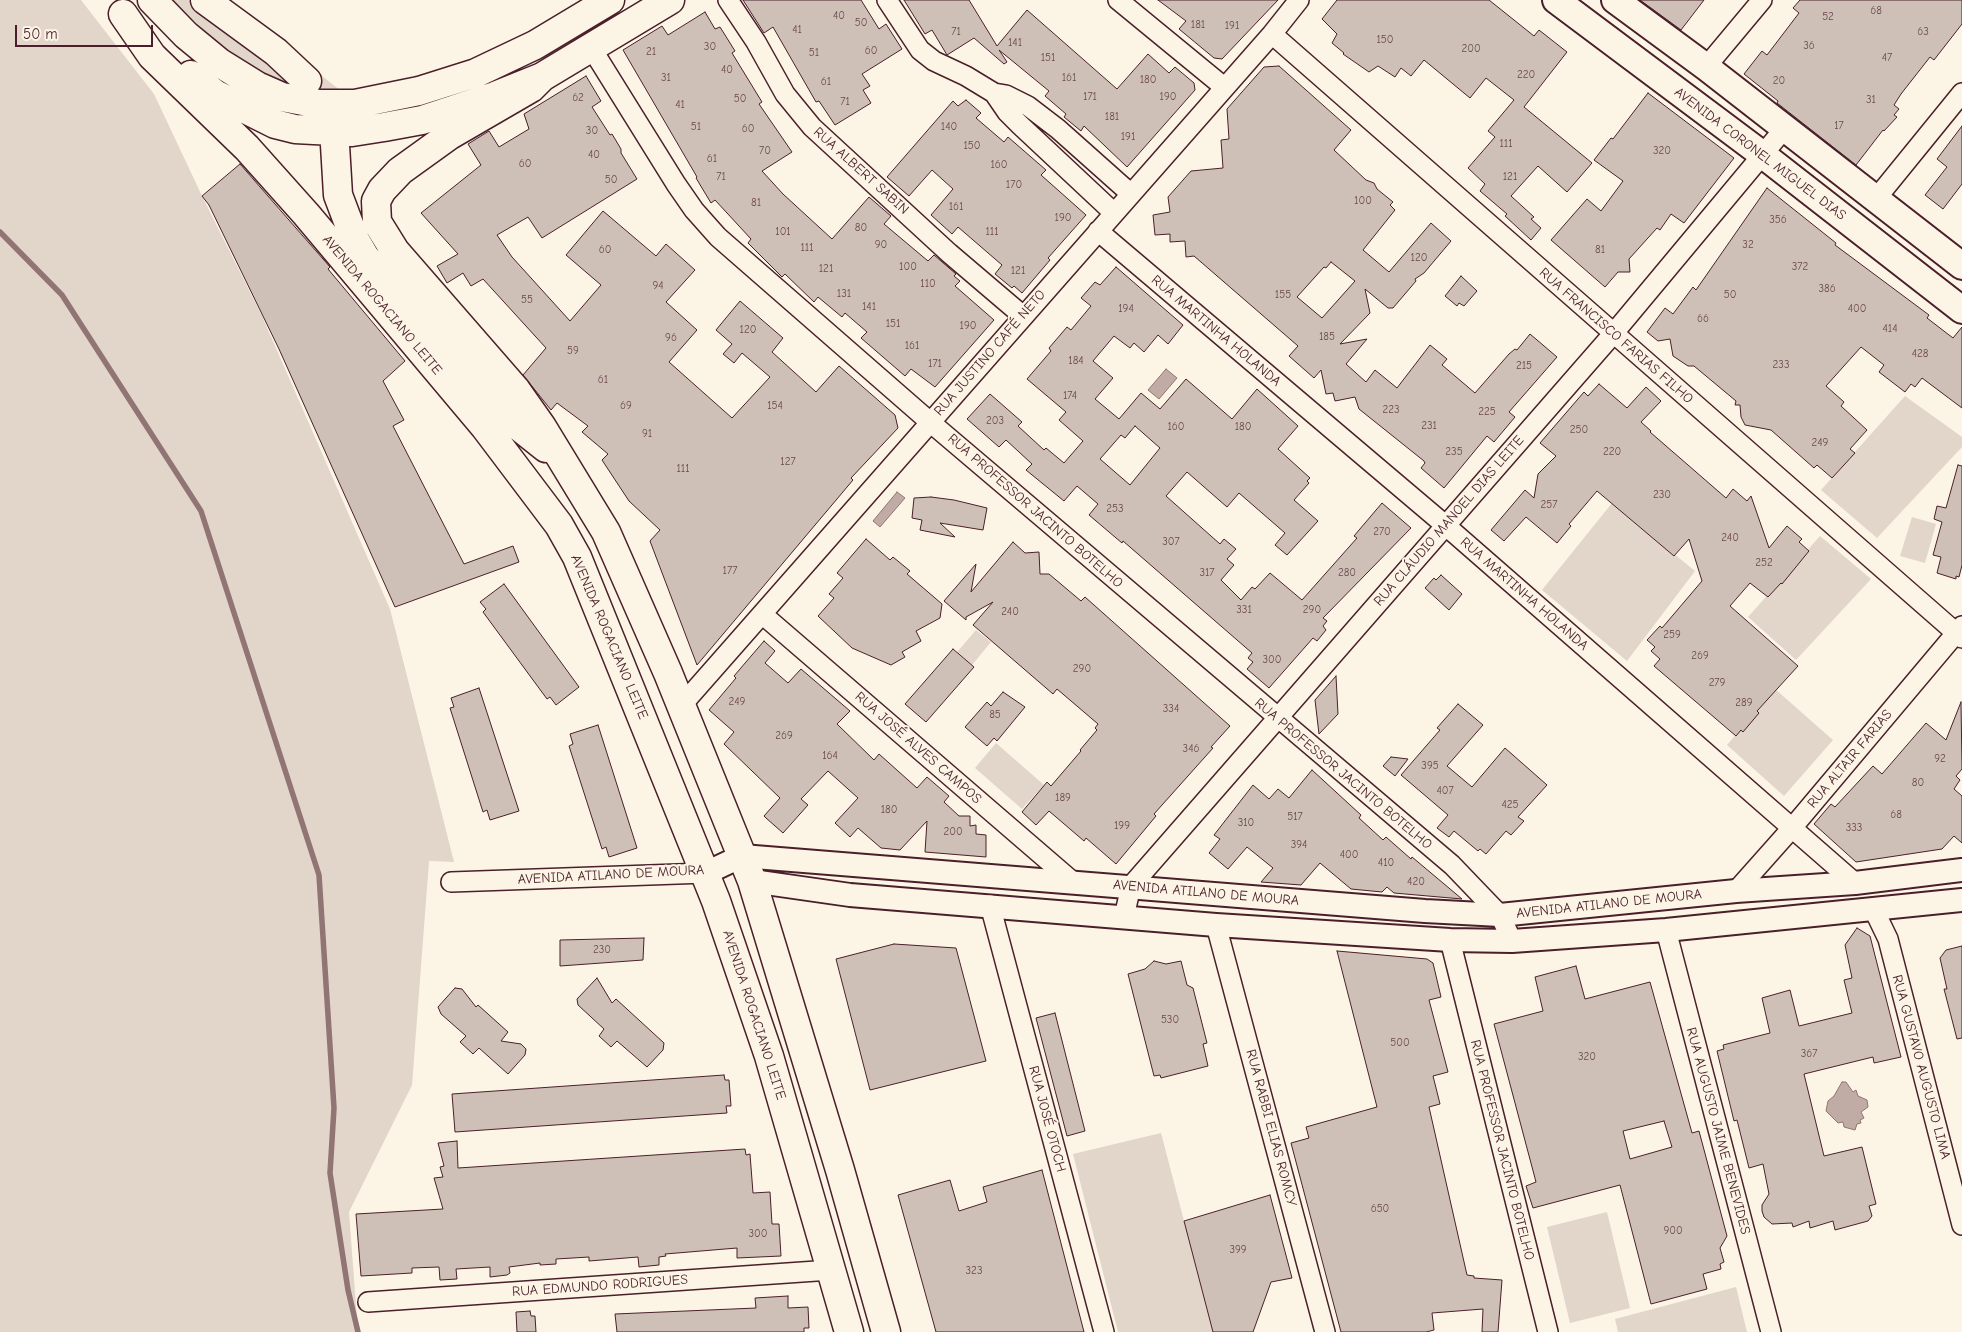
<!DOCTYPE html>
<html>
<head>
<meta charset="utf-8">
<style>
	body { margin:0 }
	#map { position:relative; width:1962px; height:1332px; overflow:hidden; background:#fcf5e5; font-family:"Comic Neue",sans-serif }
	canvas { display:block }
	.scale { position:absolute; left:15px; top:25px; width:138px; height:22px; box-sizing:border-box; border:2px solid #4a1f2b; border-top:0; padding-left:6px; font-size:15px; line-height:18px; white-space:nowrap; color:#4a1f2b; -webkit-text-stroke:4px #fcf5e5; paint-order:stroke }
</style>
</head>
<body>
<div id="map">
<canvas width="1962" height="1332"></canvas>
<div class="scale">50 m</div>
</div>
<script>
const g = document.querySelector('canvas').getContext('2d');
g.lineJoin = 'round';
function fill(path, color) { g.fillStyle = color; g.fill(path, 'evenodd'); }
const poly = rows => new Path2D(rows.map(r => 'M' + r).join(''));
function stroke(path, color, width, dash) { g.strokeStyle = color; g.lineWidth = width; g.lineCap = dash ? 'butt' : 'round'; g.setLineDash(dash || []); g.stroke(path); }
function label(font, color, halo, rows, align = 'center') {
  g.font = font + ' "Comic Neue",sans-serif'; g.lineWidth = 4; g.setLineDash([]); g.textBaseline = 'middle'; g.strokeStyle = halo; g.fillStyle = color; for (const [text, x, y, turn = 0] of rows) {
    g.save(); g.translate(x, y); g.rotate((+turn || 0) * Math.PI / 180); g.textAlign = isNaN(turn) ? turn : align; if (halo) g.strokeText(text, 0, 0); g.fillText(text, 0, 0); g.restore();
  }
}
const green = poly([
	[0,0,81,0,154,94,202,196,262,316,390,609,454,862,429,861,412,1085,349,1212,358,1332,0,1332],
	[173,0,188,0,210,19,307,64,341,91,296,87,252,69,222,48],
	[1905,396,1962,437,1962,447,1877,538,1821,490],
	[1612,503,1695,571,1627,661,1542,590],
	[1912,517,1936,524,1925,563,1900,556],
	[1820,536,1871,579,1796,660,1748,617],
	[976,630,991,642,972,665,957,652],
	[1775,689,1833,740,1784,796,1727,745],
	[996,743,1044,785,1022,809,975,768],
	[1161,1133,1184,1221,1213,1332,1118,1332,1073,1154],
	[1607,1212,1630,1308,1570,1323,1547,1227],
	[1736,1287,1747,1332,1618,1332,1615,1319]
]);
const water = poly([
	[1166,369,1177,378,1159,399,1148,390,1166,369],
	[897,492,905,498,880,527,873,521,897,492],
	[1842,1082,1846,1082,1853,1092,1856,1090,1858,1096,1867,1100,1868,1107,1861,1112,1864,1118,1860,1120,1861,1123,1857,1124,1855,1130,1844,1127,1843,1122,1838,1123,1826,1111,1828,1101,1834,1096,1842,1082]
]);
const stream = poly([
	[0,232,62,295,201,511,319,875,334,1108,330,1173,348,1290,358,1332]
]);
const building = poly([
	[743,0,861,0,879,29,886,24,902,49,862,74,870,86,863,90,871,103,835,125,819,101,816,102,773,27,764,33,743,0],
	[904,0,969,0,997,46,1027,10,1117,89,1148,54,1169,73,1175,67,1194,83,1195,90,1127,167,1084,126,1081,131,1064,117,1066,114,1045,96,1049,91,999,50,1007,62,1004,64,974,38,947,55,932,30,925,34,904,0],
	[1158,0,1278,0,1222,59,1214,58,1179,29,1186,21,1158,0],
	[1337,0,1489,0,1534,36,1539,30,1567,52,1524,107,1592,163,1567,192,1538,166,1511,196,1534,217,1531,219,1541,228,1531,240,1505,216,1507,214,1480,191,1485,184,1468,168,1495,137,1488,131,1514,100,1486,78,1470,98,1424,60,1411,76,1401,68,1395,77,1378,66,1369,72,1343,54,1344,53,1332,43,1337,34,1322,19,1337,0],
	[1640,0,1704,0,1681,30,1640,0],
	[1800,0,1962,0,1962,24,1934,60,1930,57,1901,94,1894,105,1899,109,1894,115,1897,117,1884,131,1883,130,1856,165,1777,103,1778,101,1744,74,1762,51,1767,55,1799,13,1793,8,1800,0],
	[705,12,715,29,720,27,735,51,732,53,762,102,759,104,792,152,762,171,783,194,832,239,869,197,891,216,884,224,928,261,934,255,956,274,954,276,960,281,955,286,994,320,935,387,911,369,905,376,861,338,867,332,845,313,842,317,818,297,814,302,785,274,782,277,748,243,751,239,715,200,711,203,696,178,697,177,623,50,662,26,668,35,705,12],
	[1279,66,1351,130,1334,150,1366,180,1374,183,1377,189,1393,202,1390,205,1395,210,1363,250,1389,272,1431,223,1451,241,1424,273,1415,279,1416,281,1393,308,1388,308,1365,289,1370,313,1340,344,1367,339,1346,364,1366,382,1375,370,1397,388,1430,345,1447,359,1442,365,1475,393,1509,354,1515,349,1517,350,1530,334,1557,357,1509,412,1515,417,1494,442,1487,436,1444,488,1421,468,1425,463,1424,461,1359,409,1355,397,1335,401,1333,393,1326,394,1321,370,1314,378,1289,356,1298,346,1194,256,1186,257,1185,241,1170,242,1170,234,1155,235,1153,215,1170,212,1168,197,1191,171,1223,168,1221,140,1229,139,1227,109,1264,67,1279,66],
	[1331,262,1355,281,1322,318,1297,297,1324,267,1326,268,1331,262],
	[586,76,601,101,592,107,610,135,612,134,621,149,621,153,637,179,542,238,528,217,497,235,512,257,570,321,601,285,566,255,603,211,656,256,666,244,695,270,666,302,697,330,669,362,732,418,770,377,742,353,734,363,723,354,732,344,716,330,740,301,783,338,772,352,816,392,839,366,895,415,898,428,851,478,853,480,697,665,650,541,660,530,629,501,602,460,608,454,582,432,588,426,557,403,551,410,523,375,546,348,483,279,471,286,463,273,447,283,437,266,458,254,421,213,481,165,468,144,489,131,499,147,529,129,524,114,586,76],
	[1648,93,1734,158,1684,223,1671,214,1660,230,1657,228,1629,259,1630,272,1618,272,1605,287,1551,240,1587,199,1601,211,1623,181,1594,160,1611,138,1613,139,1648,93],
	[966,100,981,113,976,118,1004,142,1008,137,1046,170,1041,175,1086,215,1048,258,1050,260,1022,293,1014,286,1012,288,995,274,1002,265,958,227,952,234,931,215,953,189,932,170,909,196,887,177,953,101,958,106,966,100],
	[1962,126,1962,184,1943,209,1925,195,1947,167,1937,159,1962,126],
	[240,164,330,267,328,269,405,361,383,381,404,420,393,426,464,564,513,546,519,562,395,607,279,349,209,205,202,196,240,164],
	[1767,188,1836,243,1835,245,1929,315,1927,318,1953,338,1962,327,1962,408,1922,378,1915,387,1911,384,1905,392,1879,372,1884,365,1861,347,1826,386,1844,402,1841,406,1867,430,1850,449,1855,453,1832,478,1817,465,1814,468,1771,430,1745,425,1741,417,1740,405,1735,405,1736,401,1694,366,1688,366,1673,356,1670,339,1658,341,1647,332,1665,308,1673,314,1693,287,1696,290,1767,188],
	[1116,267,1183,325,1168,344,1158,335,1144,352,1134,343,1130,348,1114,336,1093,361,1113,378,1095,399,1119,419,1141,393,1160,409,1186,379,1232,419,1257,389,1298,426,1278,449,1310,478,1307,481,1309,483,1294,500,1318,521,1287,555,1275,545,1285,533,1239,493,1227,507,1187,472,1166,496,1220,544,1224,539,1236,549,1227,559,1234,565,1221,580,1241,600,1252,587,1255,589,1270,573,1302,600,1357,538,1354,536,1382,503,1411,528,1323,618,1327,621,1323,626,1326,630,1317,641,1313,638,1269,688,1247,669,1253,662,1248,658,1252,653,1123,541,1122,543,1089,515,1098,504,1077,486,1064,501,1026,470,1032,464,1006,440,999,447,967,419,990,394,1022,422,1018,426,1044,450,1046,448,1064,463,1083,441,1059,420,1066,412,1027,379,1051,351,1049,348,1067,327,1071,330,1091,306,1081,298,1095,282,1100,285,1116,267],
	[1135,426,1160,448,1130,485,1100,459,1121,435,1125,438,1135,426],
	[1461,276,1477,291,1464,306,1459,303,1457,306,1445,296,1461,276],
	[1599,384,1627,408,1646,387,1661,401,1641,422,1651,431,1650,432,1726,498,1733,489,1747,501,1751,496,1769,548,1787,526,1802,539,1799,542,1809,551,1782,584,1781,583,1768,597,1750,583,1730,606,1798,666,1757,711,1759,713,1743,732,1741,730,1736,736,1654,666,1660,659,1651,651,1655,647,1647,640,1660,626,1662,628,1702,581,1689,539,1674,556,1597,491,1569,524,1571,526,1557,543,1526,517,1504,541,1491,530,1525,490,1534,498,1538,474,1556,456,1540,443,1584,392,1588,396,1599,384],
	[1958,465,1962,466,1962,565,1959,577,1956,576,1956,579,1937,573,1941,557,1933,555,1942,522,1934,519,1937,506,1946,508,1958,465],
	[931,497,954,500,987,508,983,530,940,523,955,537,920,530,922,520,912,518,914,498,931,497],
	[866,539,890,560,893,557,910,571,907,574,942,604,940,618,916,631,921,641,902,652,905,657,891,665,852,648,818,616,834,598,829,594,843,578,837,573,866,539],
	[1013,542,1025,553,1039,552,1040,574,1049,574,1081,601,1085,597,1230,726,1211,747,1213,748,1154,814,1156,816,1116,864,1086,838,1084,841,1049,811,1036,825,1022,812,1047,782,1051,786,1081,751,1080,750,1097,730,1095,728,1098,724,1057,689,1053,694,973,625,993,602,966,617,966,620,944,601,976,564,971,592,1013,542],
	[1441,575,1462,594,1449,610,1425,588,1434,578,1436,580,1441,575],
	[504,584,579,687,556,705,550,697,547,699,483,612,486,609,480,602,504,584],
	[764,641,775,651,765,663,788,683,801,669,850,711,837,724,874,760,879,754,917,788,927,777,949,796,944,802,959,816,970,816,970,826,976,825,976,834,986,835,986,857,925,852,927,821,900,850,881,848,858,828,850,837,835,823,858,798,828,771,801,799,808,805,783,833,766,818,764,816,780,798,724,744,734,732,709,710,736,678,734,676,764,641],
	[953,649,974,667,926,722,905,704,953,649],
	[1336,676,1338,714,1319,734,1315,700,1336,676],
	[479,688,519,811,490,820,487,810,483,812,450,708,454,707,451,698,479,688],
	[1003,692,1025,707,997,741,994,738,987,746,965,727,987,702,991,706,1003,692],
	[1961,702,1962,769,1956,776,1960,780,1954,789,1962,796,1962,843,1954,836,1942,849,1856,862,1814,824,1831,804,1835,807,1873,766,1882,774,1926,723,1946,740,1961,702],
	[1458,704,1483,725,1447,766,1472,787,1505,748,1547,785,1518,817,1524,821,1511,835,1506,831,1486,854,1480,849,1478,851,1454,831,1449,837,1437,828,1448,815,1401,775,1440,730,1437,728,1458,704],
	[598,725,637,848,609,857,606,847,602,849,569,746,573,744,570,734,598,725],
	[1391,757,1408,759,1395,776,1383,766,1391,757],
	[1312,770,1361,815,1359,818,1383,840,1386,837,1411,859,1412,857,1462,899,1394,893,1387,887,1382,892,1351,889,1320,863,1301,885,1261,882,1273,868,1247,847,1228,869,1209,853,1220,839,1214,835,1253,785,1269,799,1278,789,1289,798,1312,770],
	[1857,928,1870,936,1901,1057,1874,1063,1873,1057,1804,1074,1824,1156,1862,1147,1876,1204,1869,1206,1872,1216,1868,1221,1835,1230,1833,1221,1810,1228,1809,1221,1793,1227,1792,1223,1772,1224,1764,1217,1762,1211,1762,1205,1769,1194,1763,1164,1749,1168,1737,1120,1734,1121,1717,1051,1724,1049,1723,1045,1770,1033,1762,998,1790,990,1799,1026,1852,1013,1844,980,1852,978,1845,945,1857,928],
	[644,938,643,960,560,966,560,940,644,938],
	[894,944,956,948,986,1061,870,1090,836,959,894,944],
	[1962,946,1962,1038,1957,1039,1944,989,1947,989,1940,958,1946,950,1962,946],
	[1337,951,1427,959,1433,963,1441,997,1429,1000,1448,1072,1433,1076,1440,1104,1429,1107,1467,1275,1474,1276,1474,1278,1502,1280,1498,1332,1482,1332,1483,1309,1432,1313,1434,1330,1426,1332,1341,1332,1291,1143,1309,1138,1306,1127,1377,1107,1337,951],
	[1154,961,1166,964,1181,961,1187,985,1193,988,1207,1043,1203,1044,1208,1066,1161,1078,1160,1075,1154,1076,1128,974,1145,969,1154,961],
	[1576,966,1585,999,1650,982,1692,1133,1699,1131,1727,1236,1720,1248,1724,1262,1720,1264,1721,1269,1703,1274,1707,1289,1651,1304,1620,1185,1533,1208,1526,1186,1536,1182,1494,1024,1543,1011,1535,977,1576,966],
	[1664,1121,1672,1147,1630,1159,1623,1131,1664,1121],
	[597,978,612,1003,616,999,664,1043,663,1050,647,1067,617,1041,611,1047,599,1036,604,1029,578,1005,577,999,597,978],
	[455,988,462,989,476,1007,478,1005,508,1032,501,1041,521,1044,526,1049,525,1055,508,1074,479,1048,473,1054,460,1042,466,1036,441,1014,438,1007,455,988],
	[1055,1013,1085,1131,1067,1136,1036,1018,1055,1013],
	[724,1075,725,1080,729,1080,731,1106,726,1106,727,1113,455,1132,452,1094,724,1075],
	[457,1141,458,1168,745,1149,746,1155,750,1154,753,1193,770,1192,772,1224,779,1224,781,1256,737,1258,737,1248,665,1254,666,1256,659,1257,659,1265,639,1267,638,1257,589,1261,589,1257,556,1259,556,1264,540,1265,540,1263,509,1267,510,1273,507,1275,490,1277,490,1267,456,1269,457,1279,440,1280,439,1267,412,1268,412,1273,361,1276,356,1214,443,1209,434,1178,443,1177,440,1167,444,1166,438,1143,457,1141],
	[1042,1170,1084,1332,936,1332,898,1195,950,1180,959,1211,987,1202,983,1187,1042,1170],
	[1270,1195,1292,1278,1271,1282,1253,1332,1213,1332,1184,1221,1270,1195],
	[788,1296,788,1308,808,1307,809,1328,804,1328,804,1332,617,1332,615,1314,756,1308,755,1298,788,1296],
	[530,1311,531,1316,535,1316,536,1332,517,1332,516,1312,530,1311]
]);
const minor = poly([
	[728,0,756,42,785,94,812,127,949,253,1023,316],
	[887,0,920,50,934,61,966,76,994,93,1006,95,1028,106,1058,129,1131,194],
	[1118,0,1224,87],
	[1272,34,1962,638],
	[592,49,676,184,694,210,718,237,930,422,1452,865,1500,915,1512,941],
	[1706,67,1762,0],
	[994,93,1007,112,1020,125,1114,213],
	[1875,200,1962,93],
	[1098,231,1445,525,1855,883],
	[762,614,1073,882],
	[681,706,1272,34,1299,0],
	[451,882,706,873],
	[1736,891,1792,828,1962,626],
	[990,905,1104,1332],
	[1874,910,1888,939,1962,1225],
	[1124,917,1131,886,1613,334,1784,129],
	[1216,925,1325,1332],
	[1666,930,1771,1332],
	[1450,940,1548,1332],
	[368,1302,831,1270]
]);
const tertiary = poly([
	[706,873,742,856,1425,911,1500,915,1736,891,1855,883,1962,870],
	[752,881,850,895,1216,925,1450,940,1512,941,1666,930,1962,900]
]);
const secondary = poly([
	[1556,0,1763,155,1962,310],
	[1615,0,1706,67,1962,266]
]);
const primary = poly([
	[152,0,186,35,220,63,257,86,282,97,319,104,355,104,419,91,476,73,535,45,610,0],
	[205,0,276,52,307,81],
	[123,14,152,56,247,148,306,214,485,427,559,525,577,557,716,901,769,1056,849,1332],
	[191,75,215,94,275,124,295,129,352,132,384,127,422,120,495,96,542,77,670,0],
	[542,77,531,88,450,135,400,171,382,190,376,201,377,222,395,251,516,390,542,427,606,532,668,673,752,881,840,1170,886,1332],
	[335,145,338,195,355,240,365,257,512,421,546,448]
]);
const numberNames = [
	["68",1876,11],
	["40",839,16],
	["52",1828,17],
	["50",861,23],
	["181",1198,25],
	["191",1232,26],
	["41",797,30],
	["71",956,32],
	["63",1923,32],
	["150",1385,40],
	["141",1015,43],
	["36",1809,46],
	["30",710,47],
	["200",1471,49],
	["60",871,51],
	["21",651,52],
	["51",814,53],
	["151",1048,58],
	["47",1887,58],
	["40",727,70],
	["220",1526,75],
	["31",666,78],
	["161",1069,78],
	["180",1148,80],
	["20",1779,81],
	["61",826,82],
	["171",1090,97],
	["190",1168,97],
	["62",578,98],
	["50",740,99],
	["31",1871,100],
	["71",845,102],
	["41",680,105],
	["181",1112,117],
	["17",1839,126],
	["51",696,127],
	["140",949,127],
	["60",748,129],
	["30",592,131],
	["191",1128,137],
	["111",1506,144],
	["150",972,146],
	["70",765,151],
	["320",1662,151],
	["40",594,155],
	["61",712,159],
	["60",525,164],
	["160",999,165],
	["71",721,177],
	["121",1510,177],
	["50",611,180],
	["170",1014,185],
	["100",1363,201],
	["81",756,203],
	["161",956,207],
	["190",1063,218],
	["356",1778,220],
	["80",861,228],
	["101",783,232],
	["111",992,232],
	["90",881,245],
	["32",1748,245],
	["111",807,248],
	["60",605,250],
	["81",1600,250],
	["120",1419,258],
	["100",908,267],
	["372",1800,267],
	["121",826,269],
	["121",1018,271],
	["110",928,284],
	["94",658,286],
	["386",1827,289],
	["131",844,294],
	["155",1283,295],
	["50",1730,295],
	["55",527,300],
	["141",869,307],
	["194",1126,309],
	["400",1857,309],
	["66",1703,319],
	["151",893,324],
	["190",968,326],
	["414",1890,329],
	["120",748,330],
	["185",1327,337],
	["96",671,338],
	["161",912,346],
	["59",573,351],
	["428",1920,354],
	["184",1076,361],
	["171",935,364],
	["233",1781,365],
	["215",1524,366],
	["61",603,380],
	["174",1070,396],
	["69",626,406],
	["154",775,406],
	["223",1391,410],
	["225",1487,412],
	["203",995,421],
	["231",1429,426],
	["160",1176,427],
	["180",1243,427],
	["250",1579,430],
	["91",647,434],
	["249",1820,443],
	["235",1454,452],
	["220",1612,452],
	["127",788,462],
	["111",683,469],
	["230",1662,495],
	["257",1549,505],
	["253",1115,509],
	["270",1382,532],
	["240",1730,538],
	["307",1171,542],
	["252",1764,563],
	["177",730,571],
	["317",1207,573],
	["280",1347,573],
	["331",1244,610],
	["290",1312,610],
	["240",1010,612],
	["259",1672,635],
	["269",1700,656],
	["300",1272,660],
	["290",1082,669],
	["279",1717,683],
	["249",737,702],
	["289",1744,703],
	["334",1171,709],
	["85",995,715],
	["269",784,736],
	["346",1191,749],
	["164",830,756],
	["92",1940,759],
	["395",1430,766],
	["80",1918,783],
	["407",1445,791],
	["189",1063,798],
	["425",1510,805],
	["180",889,810],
	["68",1896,815],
	["517",1295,817],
	["310",1246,823],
	["199",1122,826],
	["333",1854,828],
	["200",953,832],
	["394",1299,845],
	["400",1349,855],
	["410",1386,863],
	["420",1416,882],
	["230",602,950],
	["530",1170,1020],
	["500",1400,1043],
	["367",1809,1054],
	["320",1587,1057],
	["650",1380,1209],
	["900",1673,1231],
	["300",758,1234],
	["399",1238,1250],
	["323",974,1271]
];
const streetNames = [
	["AVENIDA CORONEL MIGUEL DIAS",1760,154,37],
	["RUA ALBERT SABIN",861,171,42],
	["AVENIDA ROGACIANO LEITE",382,305,50],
	["RUA MARTINHA HOLANDA",1216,331,40],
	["RUA FRANCISCO FARIAS FILHO",1616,336,41],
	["RUA JUSTINO CAFÉ NETO",990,353,-49],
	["RUA PROFESSOR JACINTO BOTELHO",1035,511,41],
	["RUA CLÁUDIO MANOEL DIAS LEITE",1449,521,-49],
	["RUA MARTINHA HOLANDA",1524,594,41],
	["AVENIDA ROGACIANO LEITE",609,637,67],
	["RUA JOSÉ ALVES CAMPOS",918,748,41],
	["RUA ALTAIR FARIAS",1850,759,-50],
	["RUA PROFESSOR JACINTO BOTELHO",1343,774,40],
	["AVENIDA ATILANO DE MOURA",611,875,-3],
	["AVENIDA ATILANO DE MOURA",1206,893,5],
	["AVENIDA ATILANO DE MOURA",1609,904,-6],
	["AVENIDA ROGACIANO LEITE",754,1015,72],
	["RUA GUSTAVO AUGUSTO LIMA",1921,1067,75],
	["RUA JOSÉ OTOCH",1047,1119,75],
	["RUA RABBI ELIAS ROMCY",1271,1128,75],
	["RUA AUGUSTO JAIME BENEVIDES",1718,1131,75],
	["RUA PROFESSOR JACINTO BOTELHO",1502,1150,76],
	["RUA EDMUNDO RODRIGUES",600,1286,-4]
];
fill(green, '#e2d5ca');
fill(water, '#c0aca5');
stroke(water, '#917474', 1);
stroke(stream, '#917474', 5.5);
fill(building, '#cfc0b7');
stroke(building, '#4a1f2b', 1);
stroke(minor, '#4a1f2b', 22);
stroke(tertiary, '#4a1f2b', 26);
stroke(secondary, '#4a1f2b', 30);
stroke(primary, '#4a1f2b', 31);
stroke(minor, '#fcf5e5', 19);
stroke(tertiary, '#fcf5e5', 22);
stroke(secondary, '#fcf5e5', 26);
stroke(primary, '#fcf5e5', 28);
label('11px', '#6b474e', null, numberNames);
label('14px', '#4a1f2b', '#fcf5e5', streetNames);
</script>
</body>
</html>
